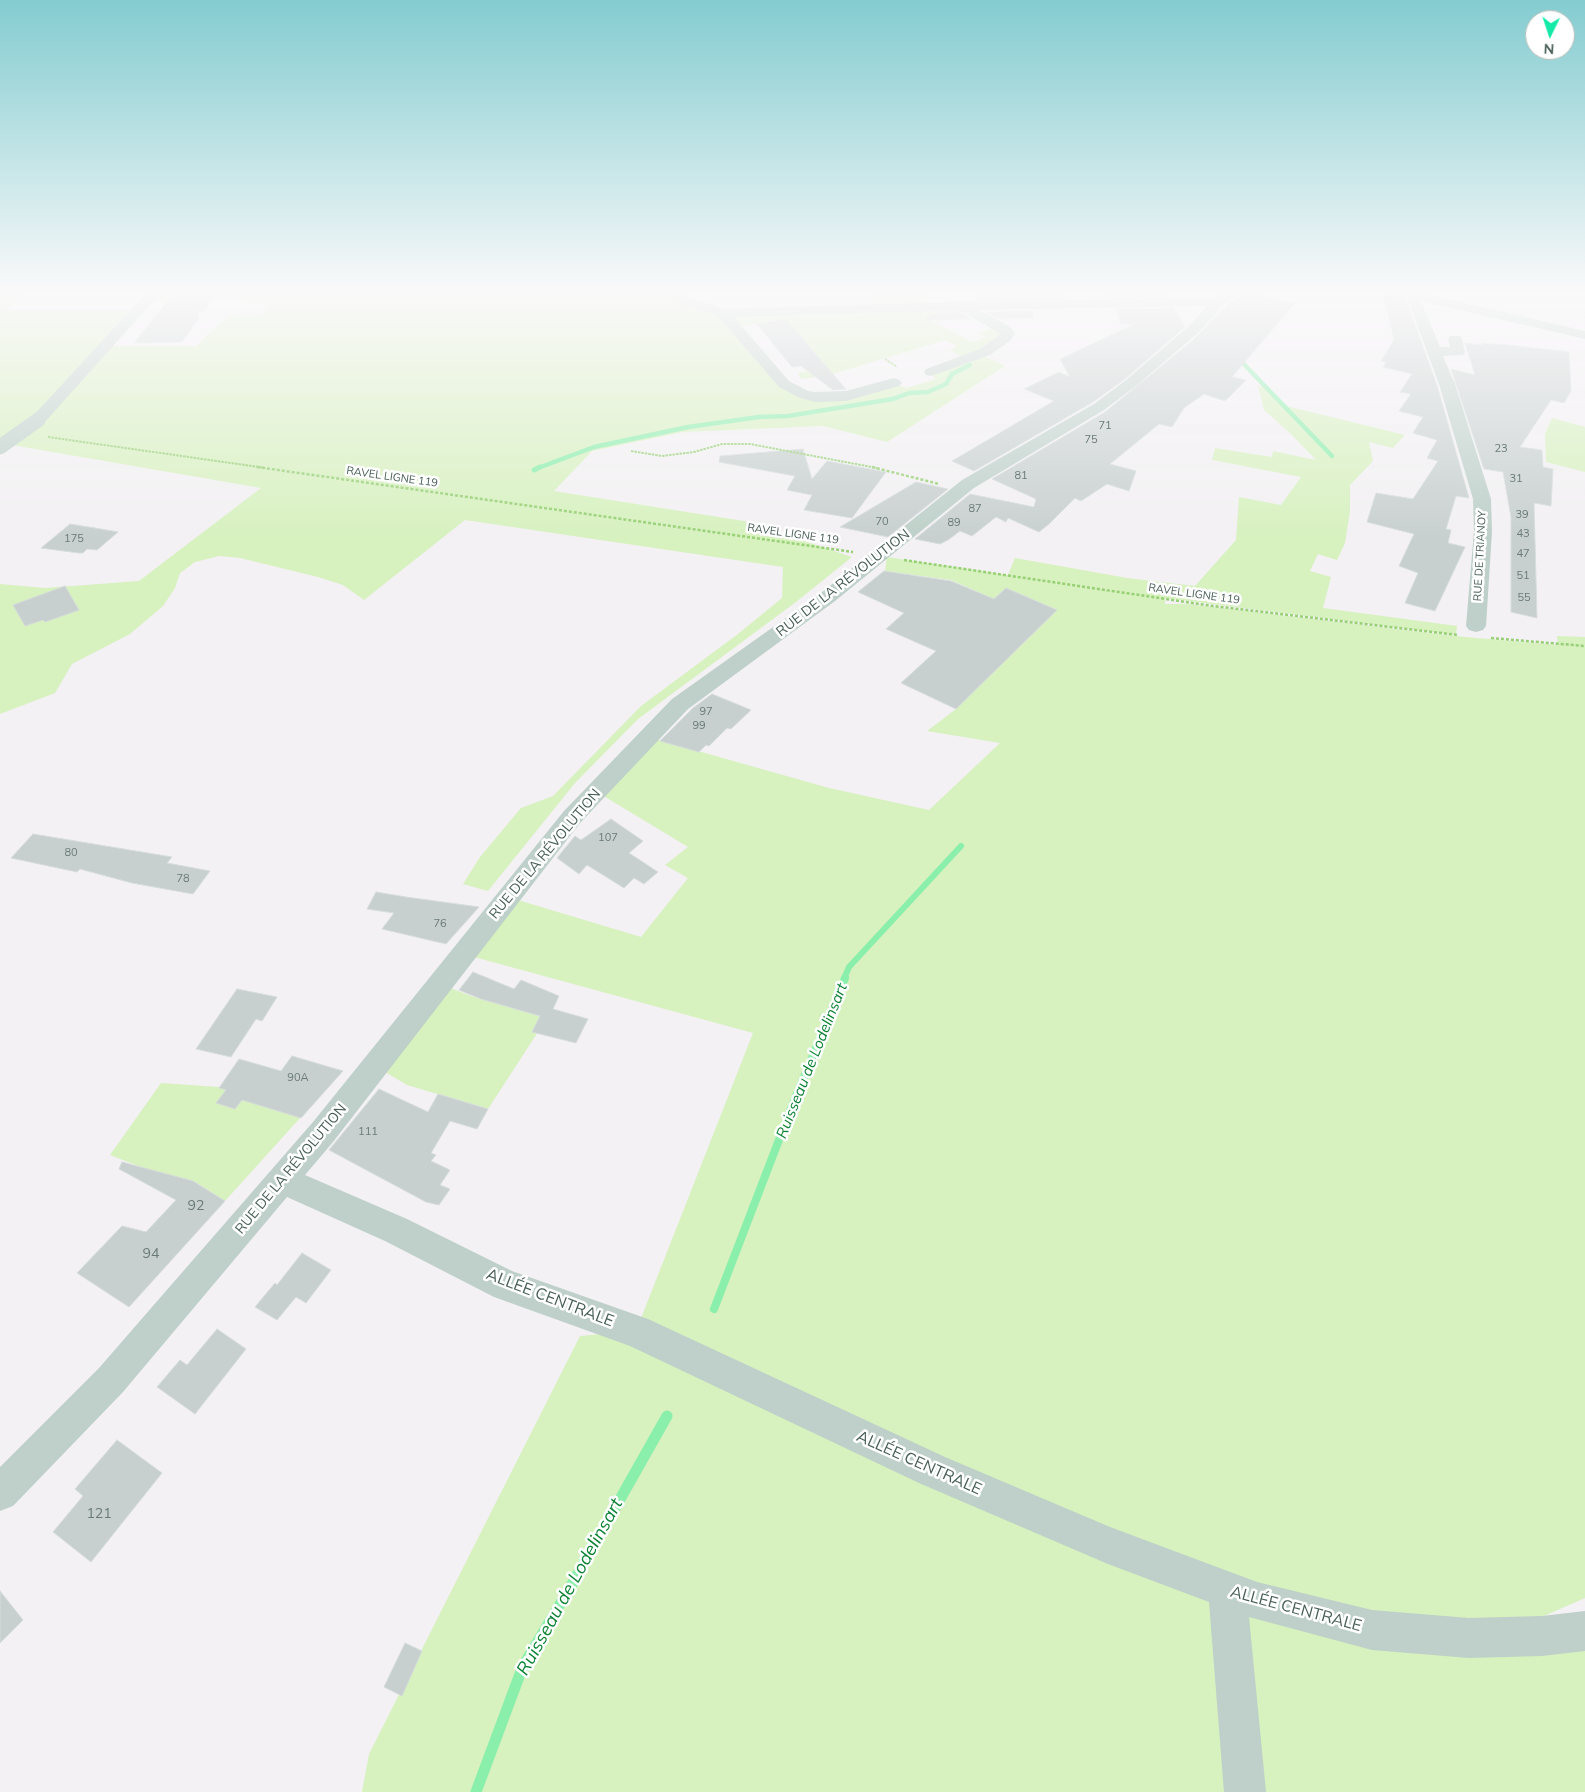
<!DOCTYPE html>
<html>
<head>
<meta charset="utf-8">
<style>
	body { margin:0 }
	#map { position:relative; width:1585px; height:1792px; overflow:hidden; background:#f3f1f3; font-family:Mulish,sans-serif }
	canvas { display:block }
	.north { position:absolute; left:1525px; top:10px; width:50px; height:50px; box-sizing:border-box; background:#fff; border:1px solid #b6bfbb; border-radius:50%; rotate:184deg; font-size:14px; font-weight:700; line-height:20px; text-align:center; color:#485f56 }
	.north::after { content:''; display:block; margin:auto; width:18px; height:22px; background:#14eaa8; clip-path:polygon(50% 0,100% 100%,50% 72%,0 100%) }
</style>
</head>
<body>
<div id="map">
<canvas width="1585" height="1792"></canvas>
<div class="north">N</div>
</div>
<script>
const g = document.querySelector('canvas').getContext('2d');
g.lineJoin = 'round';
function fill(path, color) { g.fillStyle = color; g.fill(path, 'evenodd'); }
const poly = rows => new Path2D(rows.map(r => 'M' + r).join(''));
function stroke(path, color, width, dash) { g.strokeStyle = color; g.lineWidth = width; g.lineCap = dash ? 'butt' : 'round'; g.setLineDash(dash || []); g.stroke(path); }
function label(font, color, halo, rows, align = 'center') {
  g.font = font + ' Mulish,sans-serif'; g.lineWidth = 5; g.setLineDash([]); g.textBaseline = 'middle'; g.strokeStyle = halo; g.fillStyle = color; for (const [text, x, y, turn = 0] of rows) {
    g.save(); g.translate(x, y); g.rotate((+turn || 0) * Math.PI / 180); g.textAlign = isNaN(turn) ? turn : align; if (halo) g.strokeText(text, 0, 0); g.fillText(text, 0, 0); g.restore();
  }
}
const green = poly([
	[0,289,29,289,7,310,138,310,111,346,197,346,207,335,230,316,262,314,270,303,233,300,153,302,162,291,256,289,684,289,684,294,705,309,723,313,949,306,960,311,942,316,936,313,925,318,973,342,986,337,978,333,997,327,1004,334,987,348,963,358,950,349,957,346,946,340,826,376,801,379,798,373,827,367,786,320,737,327,773,372,815,397,894,383,906,388,910,387,936,379,931,372,958,363,986,357,1005,366,887,442,823,426,683,432,592,451,554,491,744,521,852,557,796,602,638,719,575,783,488,891,463,884,480,857,521,808,553,796,641,706,738,634,782,598,783,567,465,520,364,600,343,585,318,577,240,558,219,556,195,562,180,573,175,588,163,606,130,634,72,664,55,693,0,714,0,584,45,588,139,581,261,488,0,443],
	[872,289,924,289,927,306,873,307],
	[975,289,1063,289,1068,303,979,304],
	[1258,386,1266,388,1282,405,1405,435,1393,448,1369,442,1373,461,1350,485,1350,511,1345,543,1337,560,1318,554,1310,571,1331,577,1323,608,1457,626,1456,635,1165,598,1165,604,1188,604,1465,637,1558,645,1557,636,1585,637,1585,1598,1537,1619,1585,1623,1585,1792,362,1792,369,1754,580,1336,636,1331,753,1033,463,954,508,897,641,937,688,878,665,865,688,847,597,792,646,739,659,740,829,788,929,810,1000,743,927,731,956,709,1057,610,1006,588,994,599,951,580,885,571,887,557,1008,575,1015,558,1127,578,1195,586,1236,540,1239,497,1281,505,1301,477,1212,460,1215,448,1272,457,1273,451,1316,460,1291,434,1264,410],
	[1552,418,1585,427,1585,472,1546,462,1545,434],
	[439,984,474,997,547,1018,488,1109,407,1085,375,1066],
	[161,1083,219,1087,260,1105,301,1117,225,1201,195,1182,146,1169,110,1155]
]);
const streamFar4 = poly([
	[1237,357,1332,456],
	[538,468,594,447,688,427,759,417,788,416,893,399,909,393,928,392,946,384,952,374,970,365]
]);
const streamFar3 = poly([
	[534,470,540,467]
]);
const streamFar2 = poly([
	[844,979,849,967,961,846]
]);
const streamFar1 = poly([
	[714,1309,792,1106,845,978]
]);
const stream = poly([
	[476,1792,523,1666,571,1586,667,1416]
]);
const building = poly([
	[184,289,220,289,204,311,197,311,199,318,182,342,134,343,172,296,178,296,184,289],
	[1109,289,1163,289,1167,297,1112,298,1109,289],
	[1382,289,1402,289,1437,385,1469,498,1456,496,1446,529,1451,530,1448,543,1465,547,1435,611,1405,603,1418,573,1399,566,1414,534,1367,522,1376,493,1413,499,1438,461,1427,458,1437,440,1413,433,1423,417,1399,411,1411,394,1400,392,1412,374,1383,367,1386,362,1381,361,1394,340,1382,289],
	[1246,293,1294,304,1232,377,1246,380,1225,401,1204,394,1184,408,1172,427,1159,424,1110,464,1136,471,1129,491,1107,484,1081,501,1075,498,1049,524,1039,532,1008,518,1006,522,996,517,972,536,960,531,948,540,940,544,915,539,970,494,1034,507,1036,499,992,479,1105,412,1192,341,1228,304,1246,293],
	[986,295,1033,296,1033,299,973,300,986,295],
	[1174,308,1185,327,1125,379,1093,402,974,471,952,461,1054,401,1024,389,1059,372,1070,377,1060,359,1135,324,1121,324,1116,309,1174,308],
	[1033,311,1033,318,1000,319,986,312,1033,311],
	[959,312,971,319,927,320,926,317,938,313,959,312],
	[786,319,813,351,846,389,833,390,801,366,792,367,757,324,786,319],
	[1465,343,1482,345,1482,343,1501,345,1500,344,1569,352,1571,391,1564,403,1551,400,1520,447,1542,450,1543,467,1553,469,1551,506,1534,503,1537,618,1511,612,1511,517,1503,472,1484,469,1451,369,1475,375,1465,343],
	[803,449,812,479,827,461,886,472,852,518,804,510,812,495,787,490,795,476,719,462,720,456,803,449],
	[916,482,948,489,888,537,840,527,916,482],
	[70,524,95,528,118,532,97,550,87,549,83,553,79,553,41,548,70,524],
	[884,571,951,581,994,599,1006,588,1057,610,956,709,901,683,936,651,886,629,904,613,858,592,884,571],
	[65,586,79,610,45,622,43,620,25,626,13,605,65,586],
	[712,694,751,710,731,729,727,728,709,746,706,745,699,752,660,741,693,708,712,694],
	[611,819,643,841,629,853,658,872,644,884,634,878,624,888,587,865,579,874,557,858,575,836,581,840,611,819],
	[33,834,172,857,167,863,210,871,193,894,132,883,80,869,77,872,11,858,33,834],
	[376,892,406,897,479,907,446,944,382,929,394,913,367,909,376,892],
	[473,972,514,989,521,980,559,996,553,1009,588,1019,576,1043,532,1032,540,1016,481,999,459,990,473,972],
	[237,989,277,997,262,1021,256,1019,231,1057,196,1049,237,989],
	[292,1056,343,1071,301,1118,242,1100,235,1109,216,1103,226,1090,219,1088,239,1059,281,1071,292,1056],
	[379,1089,428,1112,438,1094,488,1109,477,1129,450,1121,431,1153,436,1155,431,1161,450,1170,440,1185,450,1189,439,1205,426,1202,329,1150,379,1089],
	[122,1162,193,1181,225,1201,129,1307,77,1273,122,1226,146,1232,176,1200,119,1169,122,1162],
	[302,1253,331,1270,306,1303,296,1297,277,1320,255,1307,275,1283,277,1285,302,1253],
	[217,1329,246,1349,195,1414,157,1387,180,1360,187,1365,217,1329],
	[117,1440,162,1473,91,1562,53,1532,83,1496,75,1489,117,1440],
	[0,1591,23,1620,0,1643,0,1591],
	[405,1643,422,1651,402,1696,384,1687,405,1643]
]);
const pathFar1 = poly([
	[885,359,897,367],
	[48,437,266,468],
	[631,451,662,456,694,452,722,444,750,444,877,468]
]);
const path = poly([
	[257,467,853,552],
	[872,467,939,484],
	[904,560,1213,606,1458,635],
	[1491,638,1585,646]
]);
const minor = poly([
	[150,289,164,289,44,423,32,423,30,420,32,417,150,289],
	[673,289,685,289,686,296,724,309,949,302,1215,298,1231,289,1246,289,1223,305,1199,332,1136,386,1104,410,974,488,835,601,688,709,580,823,333,1142,305,1175,407,1219,512,1271,648,1319,945,1457,1110,1527,1257,1582,1372,1610,1469,1618,1542,1616,1585,1611,1585,1651,1542,1656,1469,1658,1372,1650,1249,1617,1266,1792,1224,1792,1209,1602,1108,1564,919,1483,630,1346,494,1297,385,1241,287,1197,123,1392,13,1506,0,1511,0,1467,99,1368,313,1122,564,811,672,699,821,593,962,480,1094,404,1126,380,1189,326,1207,306,979,310,1009,326,1015,333,1011,340,990,355,931,376,926,375,924,372,926,369,980,349,1001,334,959,310,734,317,789,381,808,391,815,392,846,391,894,378,899,380,902,383,899,386,846,401,815,402,798,397,779,387,718,316,674,301,672,298,673,289],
	[1404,289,1416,289,1418,292,1585,331,1585,339,1421,301,1440,347,1450,347,1448,339,1450,336,1460,336,1462,339,1465,352,1463,355,1443,356,1455,384,1491,499,1492,531,1486,626,1483,630,1476,632,1469,630,1466,626,1474,531,1473,499,1439,384,1404,289]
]);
const minorBridge = poly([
	[0,447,38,420]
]);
const numberNames = [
	["71",1105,426],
	["75",1091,440],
	["23",1501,449],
	["81",1021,476],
	["31",1516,479],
	["87",975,509],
	["39",1522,515],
	["70",882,522],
	["89",954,523],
	["43",1523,534],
	["175",74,539],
	["47",1523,554],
	["51",1523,576],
	["55",1524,598],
	["97",706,712],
	["99",699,726],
	["107",608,838],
	["80",71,853],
	["78",183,879],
	["76",440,924],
	["90A",298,1078],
	["111",368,1132]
];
const farStreetnames = [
	["RAVEL LIGNE 119",392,477,8],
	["RAVEL LIGNE 119",793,534,8],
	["RUE DE TRIANOY",1480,556,-87],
	["RAVEL LIGNE 119",1194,594,8]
];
const streetNames = [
	["RUE DE LA RÉVOLUTION",843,583,-38],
	["RUE DE LA RÉVOLUTION",545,854,-50],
	["RUE DE LA RÉVOLUTION",291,1169,-50]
];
const nearNumbernames = [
	["92",196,1206],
	["94",151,1254],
	["121",99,1514]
];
const waterNames = [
	["Ruisseau de Lodelinsart",812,1061,-68]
];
const nearStreetnames = [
	["ALLÉE CENTRALE",550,1298,21],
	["ALLÉE CENTRALE",919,1463,24],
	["ALLÉE CENTRALE",1296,1609,15]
];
const nearWaternames = [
	["Ruisseau de Lodelinsart",570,1587,-61]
];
fill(green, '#d7f1bf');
stroke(streamFar4, '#8befac', 4.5);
stroke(streamFar3, '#8befac', 5);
stroke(streamFar2, '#8befac', 6);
stroke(streamFar1, '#8befac', 8);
stroke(stream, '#8befac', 11);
fill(building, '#c8d0cf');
stroke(building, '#d5dcdb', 1);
stroke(pathFar1, '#97d075', 2, [2.5, 1]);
stroke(path, '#97d075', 2.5, [3, 2]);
fill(minor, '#bed0c9');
stroke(minorBridge, '#bed0c9', 15);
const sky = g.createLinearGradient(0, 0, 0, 539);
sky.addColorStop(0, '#83ccd0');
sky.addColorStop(0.54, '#faf9fa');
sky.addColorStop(1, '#faf9fa00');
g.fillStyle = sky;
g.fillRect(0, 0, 1585, 539);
label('11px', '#687b74', null, numberNames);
label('11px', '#485f56', '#fff', farStreetnames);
label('14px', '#485f56', '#fff', streetNames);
label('14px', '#687b74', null, nearNumbernames);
label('italic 15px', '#0b8233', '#fff', waterNames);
label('16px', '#485f56', '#fff', nearStreetnames);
label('italic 18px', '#0b8233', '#fff', nearWaternames);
</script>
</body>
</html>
